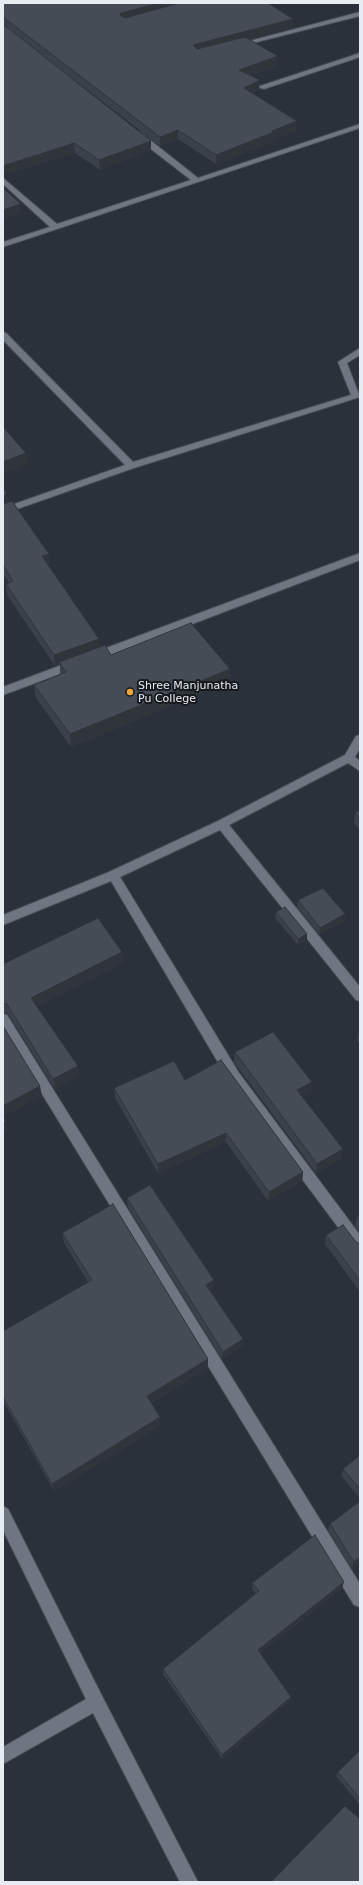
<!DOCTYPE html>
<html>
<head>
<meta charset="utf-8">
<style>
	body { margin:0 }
	#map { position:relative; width:363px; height:1885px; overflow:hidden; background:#2b313b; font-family:"DejaVu Sans",sans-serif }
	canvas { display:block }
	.frame { position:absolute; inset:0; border:4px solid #e8ecf3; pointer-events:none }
</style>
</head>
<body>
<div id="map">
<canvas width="363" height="1885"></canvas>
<div class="frame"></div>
</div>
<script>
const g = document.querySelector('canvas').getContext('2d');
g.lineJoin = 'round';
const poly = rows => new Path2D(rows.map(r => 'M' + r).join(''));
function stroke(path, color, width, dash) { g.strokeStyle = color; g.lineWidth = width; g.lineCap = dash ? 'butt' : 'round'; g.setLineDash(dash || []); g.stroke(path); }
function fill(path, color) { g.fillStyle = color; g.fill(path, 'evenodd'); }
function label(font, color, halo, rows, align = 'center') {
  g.font = font + ' "DejaVu Sans",sans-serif'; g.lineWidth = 4; g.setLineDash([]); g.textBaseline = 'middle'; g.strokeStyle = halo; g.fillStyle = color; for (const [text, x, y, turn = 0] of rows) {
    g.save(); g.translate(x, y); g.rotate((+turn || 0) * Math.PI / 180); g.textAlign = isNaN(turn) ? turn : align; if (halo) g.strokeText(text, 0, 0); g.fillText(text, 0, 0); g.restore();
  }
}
const street = poly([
	[360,12,360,16,237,47,234,45,360,12],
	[360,53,360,57,264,89,257,87,360,53],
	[360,124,360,128,3,247,3,242,50,227,3,184,3,178,57,224,191,180,134,136,134,132,140,132,198,178,360,124],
	[3,332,6,333,133,462,351,395,338,362,360,348,360,355,347,363,360,397,134,468,3,514,3,508,125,465,3,340,3,332],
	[360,553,360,560,98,660,90,660,89,657,90,654,360,553],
	[75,660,79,661,80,664,79,667,3,695,3,687,75,660],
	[360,735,360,748,355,757,360,761,360,771,348,763,229,825,360,987,360,1001,356,1000,220,830,120,877,239,1073,360,1235,360,1252,355,1250,229,1081,111,881,3,925,3,915,109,872,218,821,345,755,356,736,360,735],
	[3,1014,7,1015,360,1584,360,1607,354,1605,3,1030,3,1014],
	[3,1506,8,1509,102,1696,198,1882,180,1882,93,1713,3,1764,3,1747,86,1699,3,1530,3,1506]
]);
const wall = poly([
	[3,3,293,19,293,28,249,39,277,66,250,75,260,80,259,89,252,93,296,131,274,139,273,142,216,164,178,139,160,146,81,85,151,150,100,170,75,153,3,175],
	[3,488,7,494,8,502,50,565,48,565,99,647,111,655,230,669,229,682,71,747,36,698,34,685,60,675,60,664,55,666,7,595,6,584,9,583,3,574],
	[355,813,360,818,360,830,354,823],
	[298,900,345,921,319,934,297,907],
	[276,912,307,934,307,941,298,945,275,918],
	[122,952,123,963,37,1006,79,1076,55,1089,8,1014,3,1013,3,964],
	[360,1030,360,1044,357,1041,359,1031],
	[235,1052,311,1091,302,1096,343,1149,341,1159,316,1173,234,1062],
	[185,1080,303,1172,302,1181,268,1201,226,1142,158,1173,115,1098,114,1088],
	[127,1198,214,1280,214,1288,210,1290,243,1339,242,1347,222,1359,128,1207],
	[360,1215,360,1233,355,1226,357,1217],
	[62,1233,208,1368,151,1403,160,1426,54,1491,3,1401,3,1331,88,1282,64,1243],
	[326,1235,360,1244,360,1292,325,1244],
	[360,1455,360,1498,341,1476,343,1469],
	[360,1501,360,1562,352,1569,328,1530,330,1524],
	[252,1583,342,1588,260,1653,291,1697,290,1701,222,1759,163,1674,163,1669,255,1594,252,1588],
	[360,1750,360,1802,359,1804,336,1776,338,1772]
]);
const shadedWall = poly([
	[160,3,193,3,122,23,120,15,121,13],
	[293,19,293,28,193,54,193,45],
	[278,56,277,66,238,79,239,70],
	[260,80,259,89,243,97,244,88],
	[297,121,296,131,274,139,273,142,216,164,216,155,272,131],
	[178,130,178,139,160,146,160,137],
	[151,141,151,150,100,170,99,160],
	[74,143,75,153,3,175,3,166],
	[21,204,21,213,3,219,3,210],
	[26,453,28,464,3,473,3,462],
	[7,494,8,505,3,507,3,495],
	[49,554,50,565,43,567,42,556],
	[99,639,99,649,59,662,60,664,55,666,54,655],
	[230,669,229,682,71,747,70,734],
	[345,914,345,921,319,934,320,928],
	[307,934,307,941,298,945,298,939],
	[122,952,123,963,33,1008,31,998],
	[78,1066,79,1076,55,1089,53,1079],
	[312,1082,311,1091,296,1100,297,1090],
	[40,1086,42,1096,3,1117,3,1106],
	[6,1121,8,1131,3,1134,3,1123],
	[226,1133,226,1142,158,1173,158,1164],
	[343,1149,341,1159,316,1173,317,1164],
	[303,1172,302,1181,268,1201,269,1192],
	[214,1280,214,1288,206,1293,206,1285],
	[243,1339,242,1347,222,1359,223,1352],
	[208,1359,208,1368,147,1405,147,1396],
	[160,1417,160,1426,54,1491,52,1484],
	[360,1557,360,1562,352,1569,354,1562],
	[344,1582,342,1588,257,1655,258,1650],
	[291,1697,290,1701,222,1759,222,1755]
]);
const building = poly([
	[3,3,160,3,121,13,120,15,125,18,179,3,268,3,293,19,193,45,197,49,245,37,278,56,239,70,260,80,244,88,297,121,272,131,274,132,216,155,178,130,160,137,3,17,3,3],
	[3,24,151,141,99,160,74,143,3,166,3,24],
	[3,188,21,204,3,210,3,188],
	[3,427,26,453,3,462,3,427],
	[3,488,7,494,3,495,3,488],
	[12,501,49,554,42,556,99,639,54,655,6,584,13,581,3,565,3,504,12,501],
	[191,623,230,669,70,734,34,685,66,672,59,662,105,645,111,655,191,623],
	[360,810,360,818,355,813,360,810],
	[323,888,345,914,320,928,298,900,323,888],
	[285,907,307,934,298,939,276,912,285,907],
	[98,918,122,952,31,998,78,1066,53,1079,7,1004,3,1003,3,964,98,918],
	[3,1026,40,1086,3,1106,3,1026],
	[273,1032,312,1082,297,1090,343,1149,317,1164,235,1052,273,1032],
	[221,1060,303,1172,269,1192,226,1133,158,1164,114,1088,174,1061,185,1080,221,1060],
	[3,1116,6,1121,3,1123,3,1116],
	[150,1185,214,1280,206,1285,243,1339,223,1352,127,1198,150,1185],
	[113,1204,208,1359,147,1396,160,1417,52,1484,3,1397,3,1331,92,1280,62,1233,113,1204],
	[360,1215,360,1221,357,1217,360,1215],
	[343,1225,356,1242,360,1244,360,1281,326,1235,343,1225],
	[360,1455,360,1489,343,1469,360,1455],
	[360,1501,360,1557,354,1562,330,1524,360,1501],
	[315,1535,344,1582,258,1650,291,1697,222,1755,163,1669,259,1591,252,1583,315,1535],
	[360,1750,360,1799,338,1772,360,1750],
	[345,1806,360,1819,360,1882,271,1882,345,1806]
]);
const markers = [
	[130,692,4,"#efa73d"]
];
const poiNames = [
	["Shree Manjunatha",138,686],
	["Pu College",138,699]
];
stroke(street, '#464c54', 2);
fill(street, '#6e7681');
fill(wall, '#3b414a');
fill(shadedWall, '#30353c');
fill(building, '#454c56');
stroke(building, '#30353c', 1);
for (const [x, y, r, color] of markers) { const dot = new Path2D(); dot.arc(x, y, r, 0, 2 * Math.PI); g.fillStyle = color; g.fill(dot); stroke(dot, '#16191d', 1.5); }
label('11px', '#e8ecf3', '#16191d', poiNames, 'left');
</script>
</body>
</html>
